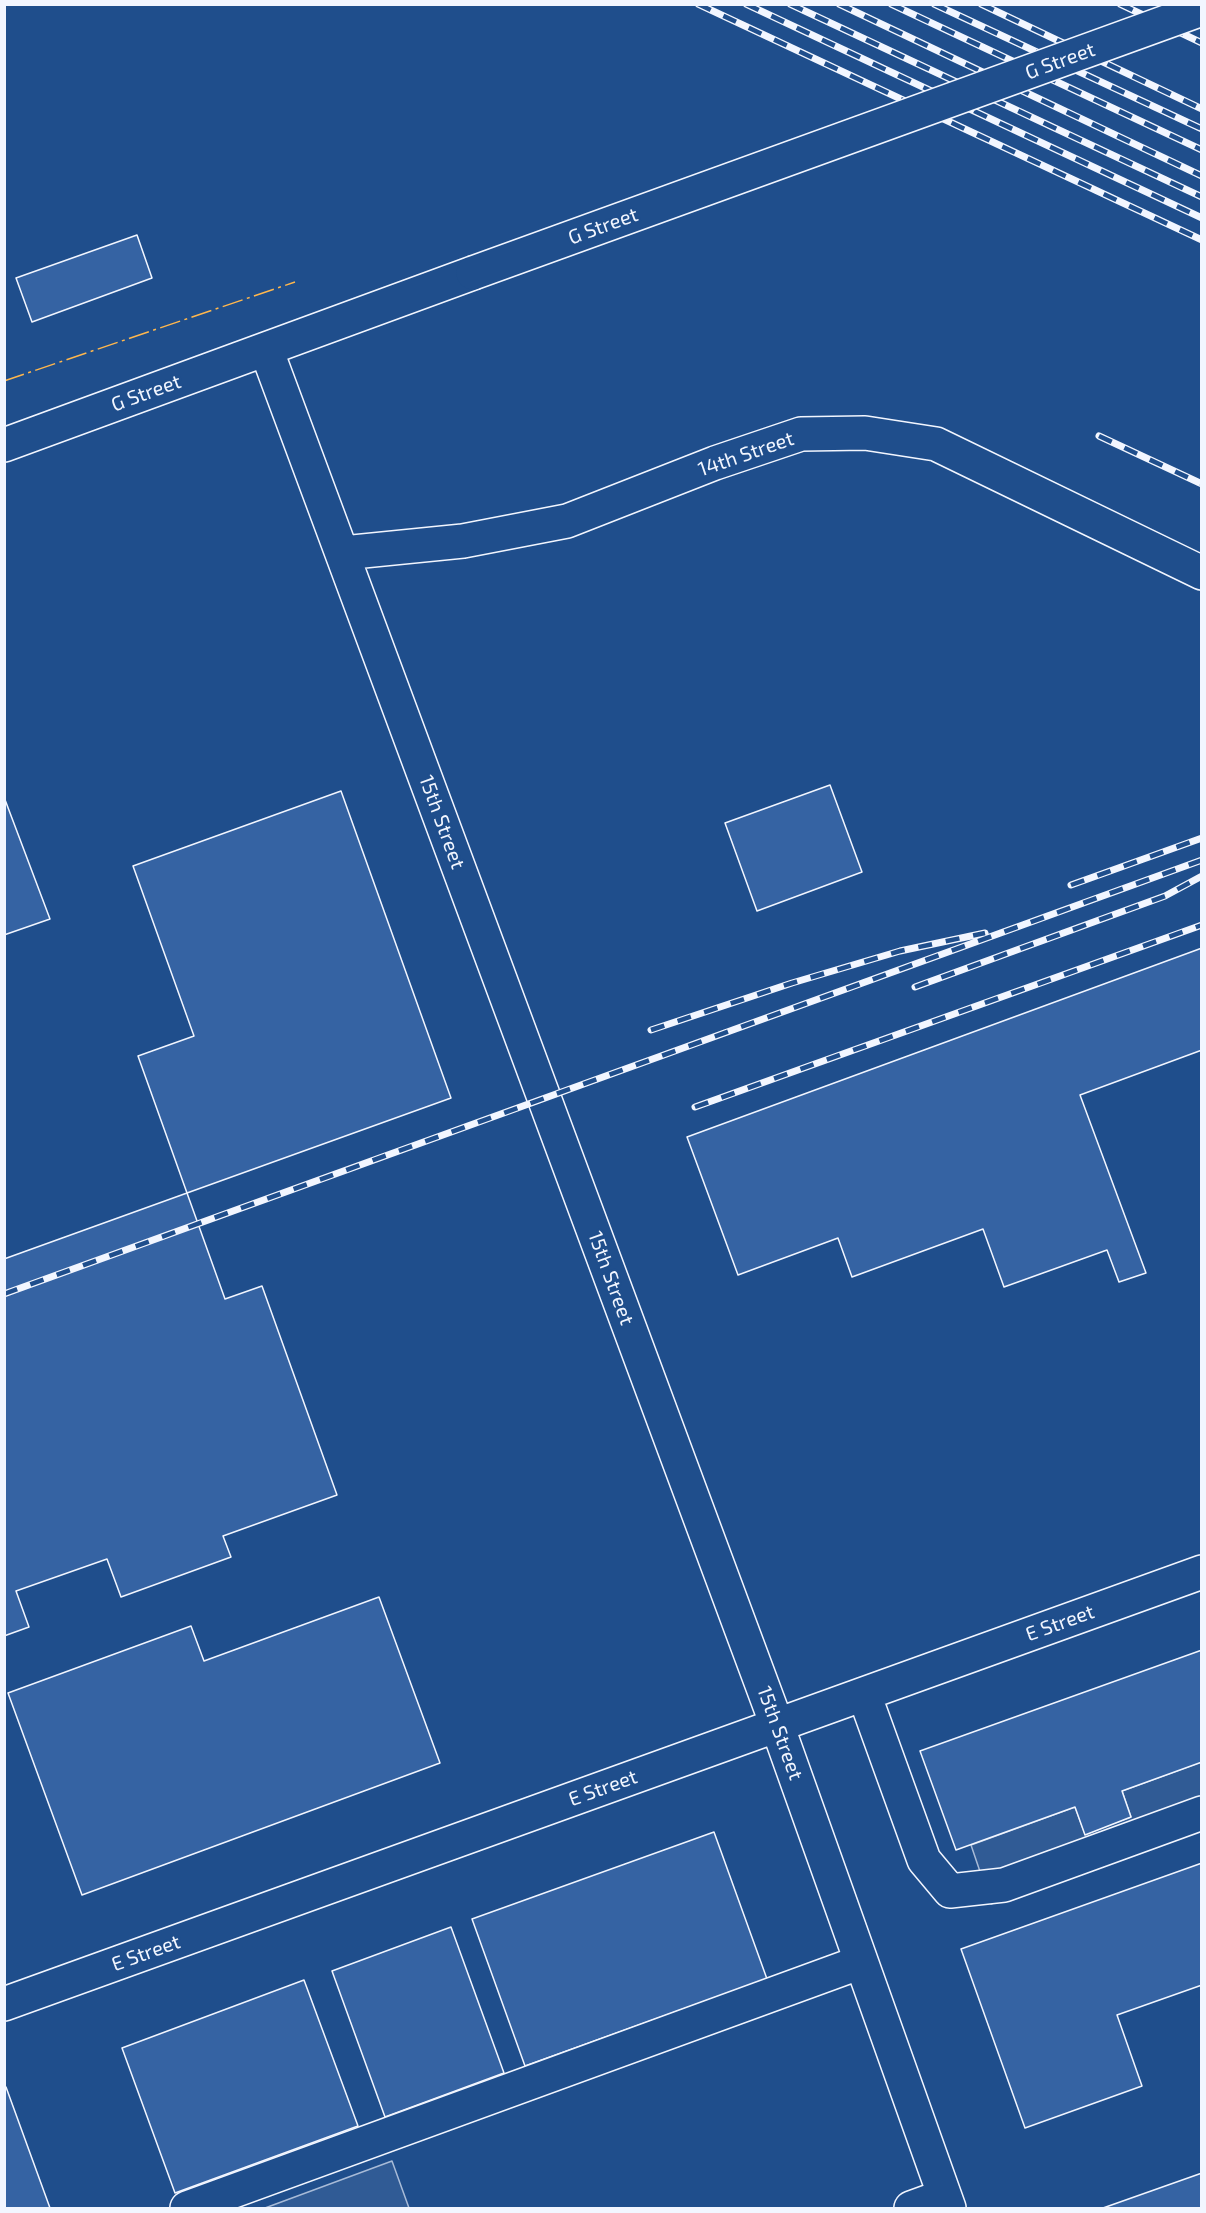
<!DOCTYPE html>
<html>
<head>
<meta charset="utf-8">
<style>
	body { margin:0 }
	#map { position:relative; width:1206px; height:2213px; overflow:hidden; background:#1f4e8c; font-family:"Exo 2",sans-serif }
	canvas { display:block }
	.frame { position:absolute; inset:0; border:6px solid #f2f6ff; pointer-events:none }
</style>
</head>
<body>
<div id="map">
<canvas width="1206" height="2213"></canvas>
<div class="frame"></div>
</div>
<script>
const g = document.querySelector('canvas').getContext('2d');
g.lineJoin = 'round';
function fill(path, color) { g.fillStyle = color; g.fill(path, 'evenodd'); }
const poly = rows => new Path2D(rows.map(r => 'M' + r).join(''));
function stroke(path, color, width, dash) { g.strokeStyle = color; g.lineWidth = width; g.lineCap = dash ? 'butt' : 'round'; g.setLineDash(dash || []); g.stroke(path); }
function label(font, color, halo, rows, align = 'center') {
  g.font = font + ' "Exo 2",sans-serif'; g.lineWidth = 4.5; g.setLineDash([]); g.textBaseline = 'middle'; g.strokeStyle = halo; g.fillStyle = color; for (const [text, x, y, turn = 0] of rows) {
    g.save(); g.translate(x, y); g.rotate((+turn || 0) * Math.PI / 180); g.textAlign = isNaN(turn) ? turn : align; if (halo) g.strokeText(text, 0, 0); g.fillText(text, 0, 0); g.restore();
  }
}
const parking = poly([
	[1201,1762,1201,1827,991,1904,971,1845,1075,1807,1085,1834,1131,1817,1122,1791,1201,1762],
	[392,2161,409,2208,265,2208,392,2161]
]);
const building = poly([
	[137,235,152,278,32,322,16,278,137,235],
	[830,785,862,872,757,911,725,823,830,785],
	[341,791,451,1098,187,1193,138,1056,194,1036,133,866,341,791],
	[4,797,50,919,4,935,4,797],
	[1202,948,1202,1050,1080,1095,1146,1273,1119,1282,1107,1250,1004,1287,983,1229,852,1277,838,1238,738,1275,687,1137,1202,948],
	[187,1193,225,1299,262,1286,337,1495,223,1536,231,1557,121,1597,107,1559,16,1591,29,1627,4,1636,4,1259,187,1193],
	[379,1597,440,1763,82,1895,8,1693,191,1626,204,1661,379,1597],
	[1202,1650,1202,1762,1122,1791,1131,1817,1085,1835,1075,1807,956,1850,920,1751,1202,1650],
	[714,1832,767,1979,525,2066,472,1919,714,1832],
	[1202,1863,1202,1985,1117,2015,1142,2086,1025,2128,961,1949,1202,1863],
	[451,1927,504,2073,385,2117,332,1971,451,1927],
	[304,1980,358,2126,175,2193,122,2048,304,1980],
	[6,2087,50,2208,4,2208,4,2088,6,2087],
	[1202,2173,1202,2208,1103,2208,1202,2173]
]);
const minor = poly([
	[266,349,777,1725,949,2208],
	[4,445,473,273],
	[343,553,463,541,567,521,715,463,801,434,865,433,936,444,1202,573],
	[864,1694,924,1860,950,1891,1004,1885,1202,1813],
	[4,2004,1202,1572],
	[187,2208,861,1962],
	[911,2208,944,2196]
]);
const rail = poly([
	[698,4,1202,240],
	[746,4,1202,218],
	[790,4,1202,197],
	[839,4,1202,176],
	[891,4,1202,150],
	[934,4,1202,129],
	[981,4,1202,109],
	[1120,4,1202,43],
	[1185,4,1202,12],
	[1099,436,1202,484],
	[1071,885,1202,838],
	[915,987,1165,896,1202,876],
	[651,1030,792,983,900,951,985,933],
	[695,1107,1202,925],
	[4,1294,1202,860]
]);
const minorBridge = poly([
	[473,273,1202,9]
]);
const power = poly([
	[4,381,295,282]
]);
const streetNames = [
	["G Street",1060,61,-20],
	["G Street",603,226,-20],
	["G Street",146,393,-20],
	["14th Street",746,454,-19],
	["15th Street",442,822,70],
	["15th Street",611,1278,70],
	["E Street",1060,1623,-20],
	["15th Street",780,1733,70],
	["E Street",603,1788,-20],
	["E Street",146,1953,-20]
];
fill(parking, '#305b95');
stroke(parking, '#a8bbd7', 1.5);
fill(building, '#3563a3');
stroke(building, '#f2f6ff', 1.5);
stroke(minor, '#f2f6ff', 36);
stroke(minor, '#1f4e8c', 33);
stroke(rail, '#f2f6ff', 7);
stroke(rail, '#1f4e8c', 4.5, [14]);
stroke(minorBridge, '#f2f6ff', 36, []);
stroke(minorBridge, '#1f4e8c', 33);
stroke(power, '#ffb74d', 1.5, [21, 4.5, 3, 4.5]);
label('20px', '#f2f6ff', '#1f4e8c', streetNames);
</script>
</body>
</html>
